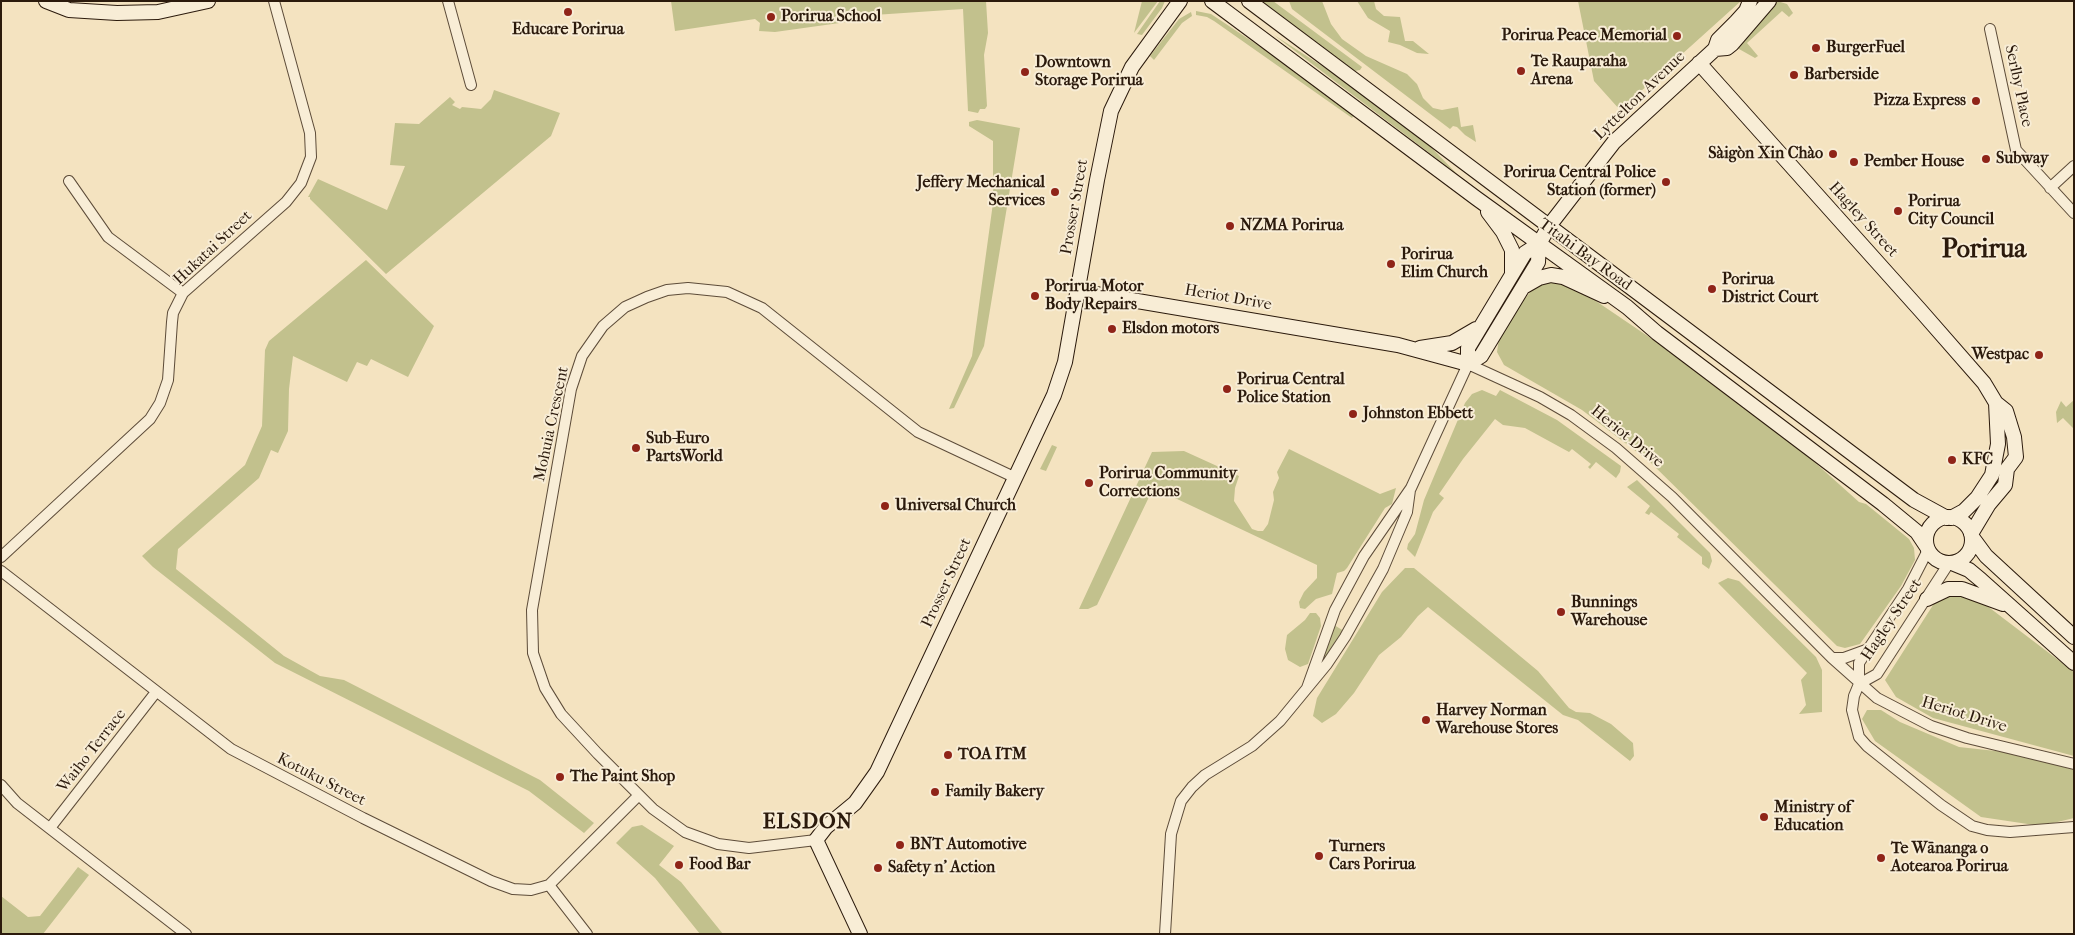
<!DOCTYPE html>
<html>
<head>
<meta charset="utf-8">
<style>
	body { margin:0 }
	#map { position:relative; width:2075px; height:935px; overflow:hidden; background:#f4e3c0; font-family:"IM FELL French Canon",serif }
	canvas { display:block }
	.frame { position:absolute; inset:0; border:2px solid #2b1a0c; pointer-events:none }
</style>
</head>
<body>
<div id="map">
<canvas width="2075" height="935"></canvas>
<div class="frame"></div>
</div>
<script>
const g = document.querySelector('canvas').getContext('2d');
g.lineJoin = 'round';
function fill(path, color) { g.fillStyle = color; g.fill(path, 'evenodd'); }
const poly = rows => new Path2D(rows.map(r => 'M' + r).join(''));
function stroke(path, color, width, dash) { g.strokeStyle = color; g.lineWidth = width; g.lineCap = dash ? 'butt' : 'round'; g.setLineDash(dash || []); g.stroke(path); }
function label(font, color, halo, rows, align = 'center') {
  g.font = font + ' "IM FELL French Canon",serif'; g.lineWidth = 4; g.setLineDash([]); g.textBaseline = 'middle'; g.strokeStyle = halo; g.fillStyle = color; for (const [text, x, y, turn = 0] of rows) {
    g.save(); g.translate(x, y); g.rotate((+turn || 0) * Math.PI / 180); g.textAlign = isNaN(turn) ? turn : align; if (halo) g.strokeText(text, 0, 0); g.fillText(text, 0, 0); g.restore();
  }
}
const green = poly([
	[671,1,986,1,988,33,984,55,987,106,985,109,980,109,978,113,968,111,963,9,874,15,861,20,775,32,759,31,760,23,755,19,675,31],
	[1142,1,1158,1,1134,33],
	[1160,1,1165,1,1162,8,1142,35,1137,34],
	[1261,1,1273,1,1362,67,1360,70,1355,71],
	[1289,1,1322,1,1331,24,1342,39,1366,56,1407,74,1417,84,1423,98,1433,108,1442,110,1458,107,1461,127,1473,125,1476,142,1465,135,1457,127,1453,126,1450,129,1292,9],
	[1357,1,1374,1,1376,9,1384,16,1400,17,1405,41,1413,41,1429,54,1417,53,1400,45,1388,42,1390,31,1368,18],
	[1578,1,1741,1,1620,110,1594,81],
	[1777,1,1787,4,1793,13,1789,17,1782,11,1747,43,1758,56,1755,58,1739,49,1738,46],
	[1196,11,1211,14,1313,82,1355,114,1352,118,1214,21,1207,17,1196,15],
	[1191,12,1192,16,1182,23,1154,60,1150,56,1179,19],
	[1274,35,1333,73,1426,142,1457,174],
	[494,90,560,113,551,136,386,274,310,199,310,197,308,197,318,179,387,210,405,166,390,165,395,123,419,124,450,97,455,102,452,105,460,109,462,107,481,109,491,99],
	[977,120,1020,128,984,346,954,408,949,409,972,356,993,203,993,141,969,126,969,122],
	[366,260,434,326,408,377,371,359,367,366,357,362,347,382,293,356,289,389,288,431,278,453,271,450,259,478,178,549,176,569,284,656,320,676,344,680,540,780,594,823,584,833,529,791,275,663,153,567,142,556,245,465,262,426,265,350,269,341],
	[1551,282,1560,283,1590,297,1652,339,1811,459,1859,502,1866,504,1909,539,1914,548,1915,560,1901,586,1860,644,1845,648,1837,646,1650,462,1582,410,1504,365,1497,352,1499,338,1521,303,1533,289,1541,284],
	[1482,390,1496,396,1500,390,1557,420,1621,466,1620,472,1616,478,1596,462,1590,469,1588,467,1591,464,1572,449,1569,452,1525,428,1503,425,1495,419,1463,459,1439,494,1444,498,1433,512,1415,557,1407,549,1408,544,1415,534,1424,500,1465,403,1472,394],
	[2074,400,2074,429,2063,418,2057,423,2056,412,2061,401,2066,407],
	[1052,445,1057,447,1046,471,1040,469],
	[1289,449,1380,494,1396,488,1392,504,1385,508,1347,568,1344,571,1337,573,1332,594,1316,599,1305,609,1300,608,1299,602,1304,592,1317,578,1317,565,1158,490,1149,497,1097,605,1088,609,1079,609,1152,452,1184,451,1239,476,1235,488,1234,501,1252,529,1258,531,1263,531,1268,524,1274,500,1273,492,1279,478,1277,472],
	[1637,480,1710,553,1712,561,1709,569,1702,564,1702,557,1677,537,1679,534,1651,512,1649,515,1645,513,1650,506,1627,487],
	[1405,568,1414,568,1538,671,1569,708,1576,712,1590,713,1611,724,1633,743,1634,756,1630,761,1578,720,1563,715,1428,607,1418,616,1401,637,1379,655,1354,693,1336,714,1322,723,1313,716,1317,698,1382,592],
	[1728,578,1739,581,1816,657,1822,670,1822,712,1799,714,1806,705,1801,680,1807,673,1718,583],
	[1956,594,1978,599,2074,672,2074,756,1933,718,1896,697,1885,680,1935,602,1949,595],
	[1310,613,1316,613,1320,618,1321,626,1308,664,1300,667,1288,660,1285,649,1287,635,1305,620],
	[1334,625,1344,631,1323,662,1321,661],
	[1867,710,1881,710,1900,722,1959,747,2014,753,2074,770,2074,818,2041,826,1981,817,1875,741,1862,719],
	[642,825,674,846,659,865,681,882,723,934,700,934,655,878,616,843,632,827],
	[78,867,89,875,43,934,1,934,1,896,28,917,40,916]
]);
const street = poly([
	[448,1,471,85],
	[1990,29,2016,150,2074,213],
	[69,181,108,237,183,293],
	[2050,188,2074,166],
	[1928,550,1908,589,1859,663,1859,684,1854,696,1852,710,1859,737,1867,746,1941,805,1972,826,1987,830,2010,832,2074,827],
	[1,557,150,419,160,403,168,380,172,322,173,313,183,293,286,202,301,183,311,157,310,133,274,1],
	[1,571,231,749,363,818,491,881,513,889,531,890,549,885,639,795],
	[1832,658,1844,658,1866,650],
	[1859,684,1877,674,1949,563],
	[1307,688,1335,610,1364,556,1411,488,1468,364,1540,397,1571,415,1616,448,1672,497,1832,658,1877,698,1931,726,1967,738,2074,764],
	[1,785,17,803,186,934],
	[50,828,156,692],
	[816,840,749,848,718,844,685,832,653,809,598,754,561,714,545,688,533,653,532,610,571,389,582,356,603,326,625,307,647,297,667,290,688,288,727,292,762,308,918,432,1016,478],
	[549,885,587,934],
	[1165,934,1171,834,1181,801,1192,787,1205,775,1252,746,1280,721,1327,664,1345,637,1383,569,1407,512,1410,490]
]);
const secondary = poly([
	[46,1,69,10,117,13,158,12,208,1],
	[1212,1,1476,198,1627,307,1657,333,1883,504,1917,532,1927,547],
	[1249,1,1914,500,1947,518],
	[1715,49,1727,48,1732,44,1769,1],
	[1699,63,1921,311,1984,383,1996,403,2006,411,2014,437,2016,457,2007,469,2005,485,1989,504,1971,534],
	[1488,212,1503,232,1512,250,1512,273],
	[1525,286,1539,278,1551,275,1563,277,1604,296],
	[1078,291,1398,345,1468,364],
	[1420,348,1452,343,1476,329],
	[1468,364,1468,348,1525,253,1539,244,1549,226,1614,142,1715,49,1718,40,1736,22,1746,11,1750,1],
	[1468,364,1481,356,1538,262,1539,244],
	'1926 540a23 23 0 1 1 46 0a23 23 0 1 1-46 0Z',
	[1951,518,1964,511,1977,498,1992,475,1998,444,1996,403],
	[1972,537,1986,556,2074,637],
	[1952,563,1969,570,1981,580,2074,663],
	[1927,599,1948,589,1962,589,2003,604],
	[860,934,816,840,826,827,855,803,877,772,1054,395,1065,362,1097,180,1111,111,1132,67,1180,1]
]);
const markers = [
	[568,12,5,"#8f2418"],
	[771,17,5,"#8f2418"],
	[1677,36,5,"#8f2418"],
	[1816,48,5,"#8f2418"],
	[1521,71,5,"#8f2418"],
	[1025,72,5,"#8f2418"],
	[1794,75,5,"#8f2418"],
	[1976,101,5,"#8f2418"],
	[1833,154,5,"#8f2418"],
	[1986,159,5,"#8f2418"],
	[1854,162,5,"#8f2418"],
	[1666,182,5,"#8f2418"],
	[1055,192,5,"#8f2418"],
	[1898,211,5,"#8f2418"],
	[1230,226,5,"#8f2418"],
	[1391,264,5,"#8f2418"],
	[1712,289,5,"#8f2418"],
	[1035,296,5,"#8f2418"],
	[1112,329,5,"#8f2418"],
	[2039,355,5,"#8f2418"],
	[1227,389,5,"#8f2418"],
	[1353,414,5,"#8f2418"],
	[636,448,5,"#8f2418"],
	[1952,460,5,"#8f2418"],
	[1089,483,5,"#8f2418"],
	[885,506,5,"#8f2418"],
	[1561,612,5,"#8f2418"],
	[1426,720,5,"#8f2418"],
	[948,755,5,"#8f2418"],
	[560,777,5,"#8f2418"],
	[935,792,5,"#8f2418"],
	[1764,817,5,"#8f2418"],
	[900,845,5,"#8f2418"],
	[1319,856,5,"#8f2418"],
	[1881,858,5,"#8f2418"],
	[679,865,5,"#8f2418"],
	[878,868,5,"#8f2418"]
];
const poiNames = [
	["Porirua School",781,17],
	["Educare Porirua",568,30,"center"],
	["Porirua Peace Memorial",1667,36,"right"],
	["BurgerFuel",1826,48],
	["Te Rauparaha",1531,62],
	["Arena",1531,80],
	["Downtown",1035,63],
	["Storage Porirua",1035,81],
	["Barberside",1804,75],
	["Pizza Express",1966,101,"right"],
	["Sàigòn Xin Chào",1823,154,"right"],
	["Subway",1996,159],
	["Pember House",1864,162],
	["Porirua Central Police",1656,173,"right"],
	["Station (former)",1656,191,"right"],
	["Jeffery Mechanical",1045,183,"right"],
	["Services",1045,201,"right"],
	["Porirua",1908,202],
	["City Council",1908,220],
	["NZMA Porirua",1240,226],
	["Porirua",1401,255],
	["Elim Church",1401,273],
	["Porirua",1722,280],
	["District Court",1722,298],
	["Porirua Motor",1045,287],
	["Body Repairs",1045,305],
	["Elsdon motors",1122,329],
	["Westpac",2029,355,"right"],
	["Porirua Central",1237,380],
	["Police Station",1237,398],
	["Johnston Ebbett",1363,414],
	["Sub-Euro",646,439],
	["PartsWorld",646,457],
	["KFC",1962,460],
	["Porirua Community",1099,474],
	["Corrections",1099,492],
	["Universal Church",895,506],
	["Bunnings",1571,603],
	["Warehouse",1571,621],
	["Harvey Norman",1436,711],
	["Warehouse Stores",1436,729],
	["TOA ITM",958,755],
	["The Paint Shop",570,777],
	["Family Bakery",945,792],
	["Ministry of",1774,808],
	["Education",1774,826],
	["BNT Automotive",910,845],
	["Turners",1329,847],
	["Cars Porirua",1329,865],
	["Te Wānanga o",1891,849],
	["Aotearoa Porirua",1891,867],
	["Food Bar",689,865],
	["Safety n' Action",888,868]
];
const streetNames = [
	["Serlby Place",2018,86,78],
	["Lyttelton Avenue",1640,96,-44],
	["Prosser Street",1075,207,-80],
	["Hagley Street",1863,220,48],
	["Hukatai Street",213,248,-43],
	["Titahi Bay Road",1585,255,36],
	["Heriot Drive",1228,298,10],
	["Mohuia Crescent",552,424,-78],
	["Heriot Drive",1627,437,39],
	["Prosser Street",947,583,-65],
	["Hagley Street",1892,620,-56],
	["Heriot Drive",1964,715,17],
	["Waiho Terrace",92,751,-52],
	["Kotuku Street",321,780,27]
];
const districtNames = [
	["ELSDON",808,823]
];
const townNames = [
	["Porirua",1984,251]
];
fill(green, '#c2c18d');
stroke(street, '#5d4c39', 12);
stroke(secondary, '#2b1a0c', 16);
stroke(street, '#f8edd6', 10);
stroke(secondary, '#f8edd6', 14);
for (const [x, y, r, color] of markers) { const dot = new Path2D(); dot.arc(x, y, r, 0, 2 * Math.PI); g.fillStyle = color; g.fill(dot); stroke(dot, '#f8edd6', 2); }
label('bold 16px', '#2b1a0c', '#f8edd6', poiNames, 'left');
label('16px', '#2b1a0c', '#f8edd6', streetNames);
g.letterSpacing = '1px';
label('bold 21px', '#2b1a0c', '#f8edd6', districtNames);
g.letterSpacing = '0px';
label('bold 26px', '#2b1a0c', '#f8edd6', townNames);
</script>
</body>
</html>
